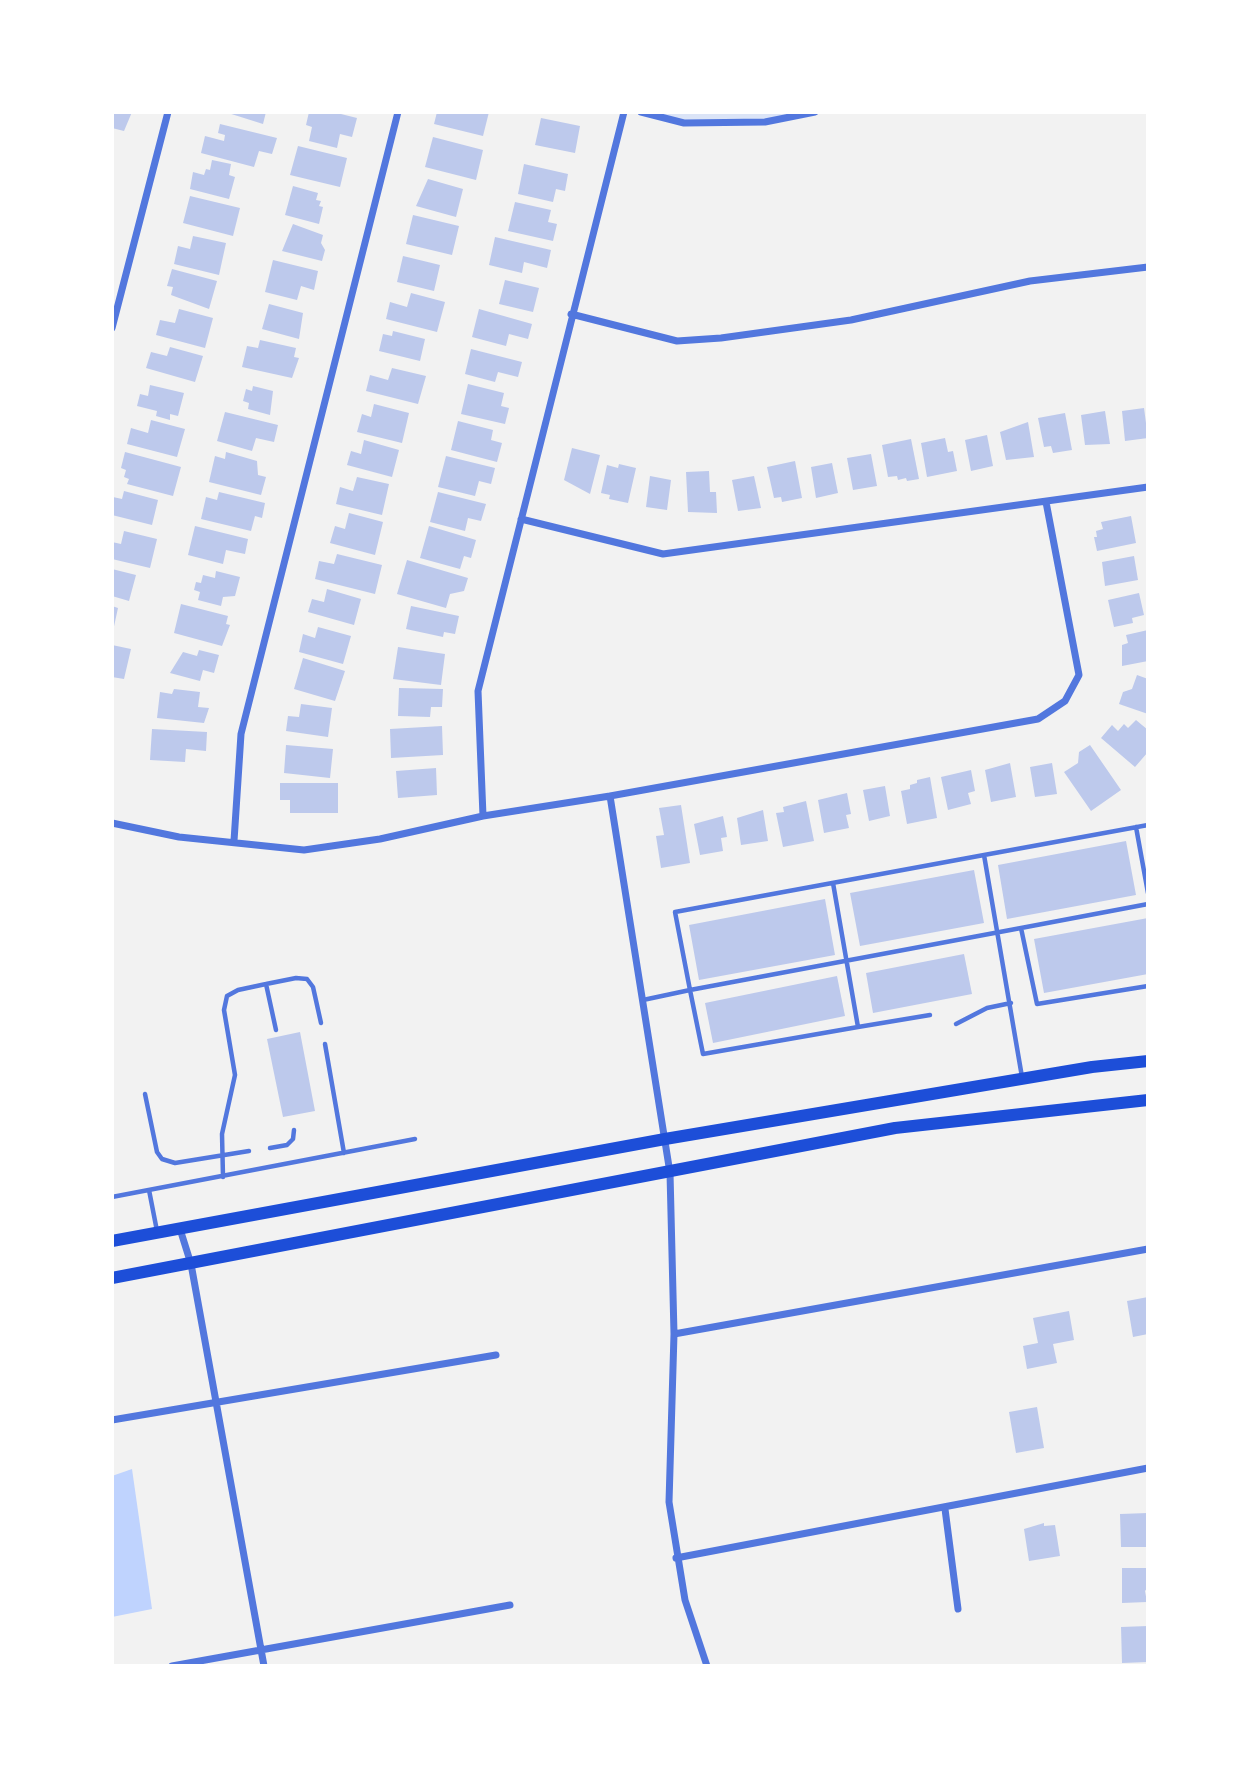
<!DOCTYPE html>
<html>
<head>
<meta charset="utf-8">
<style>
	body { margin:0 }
	#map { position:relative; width:1260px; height:1778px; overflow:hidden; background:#f2f2f2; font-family:Literata,serif }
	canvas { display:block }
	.frame { position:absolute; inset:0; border:114px solid #fff; pointer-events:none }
</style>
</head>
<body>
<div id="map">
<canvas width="1260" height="1778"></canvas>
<div class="frame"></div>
</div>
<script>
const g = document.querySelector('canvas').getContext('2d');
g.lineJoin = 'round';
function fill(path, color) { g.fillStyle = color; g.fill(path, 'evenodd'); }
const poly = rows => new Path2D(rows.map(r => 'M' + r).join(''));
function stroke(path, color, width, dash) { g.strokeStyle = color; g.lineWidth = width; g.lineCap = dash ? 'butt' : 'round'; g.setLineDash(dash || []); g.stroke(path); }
const green = poly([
	[641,112,815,112,765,122,684,123]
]);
const water = poly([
	[132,1469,152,1609,112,1617,112,1476]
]);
const building = poly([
	[112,112,132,112,124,131,112,128],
	[225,112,266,112,263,124],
	[309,112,333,112,357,118,352,137,340,134,337,148,309,141,312,127,306,125],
	[437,112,489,112,483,136,434,124],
	[541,118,580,126,575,153,535,145],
	[220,124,277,138,272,154,259,151,254,167,201,153,205,136,224,141,225,135,218,133],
	[433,137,483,150,476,180,425,167],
	[298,146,347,158,340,187,290,175],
	[212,160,231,164,229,175,235,177,229,199,190,189,193,172,204,175,206,169,210,170],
	[524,164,568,174,565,191,556,189,553,202,518,194],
	[428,179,463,189,456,217,416,206],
	[293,186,318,193,316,200,321,201,319,206,323,207,319,224,285,215],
	[190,196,240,208,233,236,183,223],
	[515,202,551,210,548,222,557,224,553,241,508,231],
	[413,215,459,226,452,255,406,244],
	[293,224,323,235,321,243,325,250,322,261,282,251],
	[193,236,226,243,219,275,174,264,178,246,190,249],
	[495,237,551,250,547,268,524,262,522,273,489,265],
	[403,256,440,265,434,291,397,282],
	[273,260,318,271,314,290,301,286,297,300,265,292],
	[172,269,217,281,209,309,171,295,173,287,167,286],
	[505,280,539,288,533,312,499,304],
	[411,293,445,302,437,332,386,319,390,302,407,307],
	[269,304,303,313,299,339,262,329],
	[179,309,213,318,205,348,156,335,160,320,175,323],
	[479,309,532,324,528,339,509,334,506,346,472,337],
	[393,331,425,339,420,361,379,351,383,334,392,336],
	[260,340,296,348,294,357,299,358,292,378,242,367,247,346,258,348],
	[170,347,203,356,195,382,146,368,151,352,167,356],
	[471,349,522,362,518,377,498,372,495,382,465,374],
	[392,368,426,376,418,404,366,391,370,375,388,380],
	[468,384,504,393,501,406,509,408,505,424,461,414],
	[150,385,184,393,178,416,170,414,170,420,156,416,157,411,137,406,140,394,148,396],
	[253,386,273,391,270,415,248,409,249,403,243,401,246,389,252,391],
	[374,404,409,413,402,443,357,432,362,414,371,417],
	[1144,408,1148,438,1125,441,1122,411],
	[1105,411,1110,444,1085,445,1081,415],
	[225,412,278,425,274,442,256,438,252,451,217,441],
	[1065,413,1072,450,1053,453,1051,446,1044,447,1038,418],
	[151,420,185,429,177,457,127,444,131,428,148,433],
	[458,421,493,430,491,440,502,443,497,462,451,450],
	[1028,422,1034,457,1006,460,1000,432],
	[987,435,993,466,971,471,965,440],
	[945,438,948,452,953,451,957,471,927,477,921,443],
	[911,439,919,479,907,481,906,478,898,480,897,476,888,477,882,445],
	[364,440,399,450,392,477,347,465,351,451,361,454],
	[572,448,600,455,590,494,564,480],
	[125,452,181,467,173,496,127,484,129,479,124,477,126,470,121,468],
	[226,452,257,461,258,475,266,477,261,495,209,482,215,456,225,459],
	[871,454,877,486,853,490,847,458],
	[446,456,495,468,491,484,479,481,475,496,438,487],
	[795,461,802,498,782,502,781,497,774,498,767,467],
	[832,463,838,493,816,498,811,467],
	[619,464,636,468,628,503,609,499,610,495,601,493,607,465,618,468],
	[709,471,710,492,716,492,717,513,688,512,686,472],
	[650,476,671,480,667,510,646,507],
	[754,476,761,508,738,511,732,480],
	[357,477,389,484,382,515,336,504,340,487,353,491],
	[124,491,158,500,152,525,112,515,113,497,122,499],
	[219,492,265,503,262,518,255,516,251,531,201,519,206,497,217,500],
	[438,492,486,504,481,521,468,518,465,531,430,522],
	[349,513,383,522,375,555,330,543,335,526,345,529],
	[1131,516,1136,543,1097,551,1094,537,1097,537,1096,531,1103,529,1101,522],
	[195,526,248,539,245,554,226,550,223,564,188,555],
	[429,526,476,540,471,558,464,556,460,569,420,558],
	[124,531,157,539,150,568,112,559,112,542,121,544],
	[337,554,382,565,375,594,315,579,319,561,334,564],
	[1134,556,1138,580,1105,586,1102,562],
	[407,560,468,578,464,591,450,594,446,608,397,594],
	[112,569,136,575,129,601,112,596],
	[216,571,240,577,235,596,223,597,221,606,198,600,200,592,194,590,196,582,201,583,203,575,215,578],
	[327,589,361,599,354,625,308,612,312,599,324,602],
	[1139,593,1144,615,1132,618,1133,623,1114,627,1108,600],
	[181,604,228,616,226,624,230,625,222,646,174,633],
	[112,606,118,608,113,631,112,630],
	[411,606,459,616,455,634,444,632,443,637,406,629],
	[318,627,351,636,343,664,299,652,303,634,315,638],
	[1148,630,1148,661,1122,666,1122,645,1128,643,1126,635],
	[112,645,131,649,124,679,112,677],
	[398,647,445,654,441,685,393,679],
	[199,650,219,655,214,673,203,670,200,681,170,673,183,652,197,656],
	[303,658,345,671,335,701,294,689],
	[1137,675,1148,679,1148,714,1119,704,1123,692,1132,689],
	[399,688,443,689,442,707,431,707,430,717,398,716],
	[174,689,200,692,198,707,209,708,204,723,157,718,160,692,172,694],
	[301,704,332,708,328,737,286,731,288,716,299,717],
	[1136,720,1148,730,1148,752,1135,767,1101,738,1112,725,1118,731,1124,724,1128,728],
	[442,726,443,755,391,758,390,729],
	[152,729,207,732,206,751,186,749,185,762,150,760],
	[286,745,333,749,330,778,284,773],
	[1090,745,1121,790,1091,811,1064,772,1078,763,1079,752],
	[1010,763,1016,797,991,802,985,770],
	[1052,763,1057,794,1035,797,1030,767],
	[436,768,437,795,398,798,396,771],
	[971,770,975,791,968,793,971,804,948,810,941,777],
	[930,777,937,818,907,824,901,791,910,789,910,785,917,783,917,780],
	[280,783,338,783,338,813,290,813,290,800,280,800],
	[885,786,890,816,869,821,863,790],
	[847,793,851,814,846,815,849,828,824,833,818,800],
	[806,801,814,841,783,847,776,813,784,812,783,807],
	[681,805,690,863,661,868,656,836,664,835,659,808],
	[763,810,768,841,741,845,737,818],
	[723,816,727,837,721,838,723,851,700,855,694,824],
	[1126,841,1136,895,1007,919,998,865],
	[974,870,984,923,860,946,850,893],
	[825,899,835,955,699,980,689,925],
	[1148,918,1148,974,1044,993,1034,939],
	[964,954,972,994,873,1013,866,973],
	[837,976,845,1016,713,1043,705,1003],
	[300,1032,315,1111,283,1117,267,1039],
	[1148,1297,1148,1334,1133,1337,1127,1301],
	[1069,1311,1074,1340,1053,1344,1057,1363,1027,1369,1023,1346,1038,1343,1033,1318],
	[1037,1407,1044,1448,1016,1453,1009,1412],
	[1148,1513,1148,1547,1121,1547,1120,1514],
	[1044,1523,1044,1526,1055,1525,1060,1556,1029,1561,1024,1529],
	[1122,1568,1148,1568,1148,1587,1145,1591,1147,1602,1122,1603],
	[1148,1626,1148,1662,1122,1663,1121,1627]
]);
const service = poly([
	[1136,827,1148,893],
	[984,855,675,912,690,990,1021,928],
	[1148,904,1021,928,1037,1004,1148,986],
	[643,1000,690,990,703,1054,858,1027,833,883],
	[956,1024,987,1008,1011,1003],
	[858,1027,930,1015],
	[276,1030,266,984,296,978,307,979,313,987,321,1023],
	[325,1044,344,1153],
	[1022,1077,984,855,1148,825],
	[145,1094,157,1152,162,1159,175,1163,249,1151],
	[270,1148,287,1145,293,1139,294,1130],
	[223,1177,222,1134,235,1075,224,1010,227,996,238,990,266,984],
	[149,1190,157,1231],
	[112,1197,415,1139]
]);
const minor = poly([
	[641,112,684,123,765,122,815,112],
	[571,314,677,341,721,338,851,320,1030,281,1148,267],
	[112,328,168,112],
	[521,519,663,554,1148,487],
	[610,796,670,1173,674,1334,669,1502,685,1600,707,1666],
	[483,816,478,691,624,112],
	[112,823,179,837,304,850,380,839,483,816,610,796,1038,719,1065,701,1079,675,1046,502],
	[234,841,241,734,398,112],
	[180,1229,191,1264,264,1666],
	[674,1334,1148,1249],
	[112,1420,496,1355],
	[945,1509,958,1609],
	[676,1558,1148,1468],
	[172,1666,510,1605]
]);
const secondary = poly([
	[112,1241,665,1139,1092,1067,1148,1061],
	[112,1278,895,1128,1148,1100]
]);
fill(green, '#dbe4f7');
fill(water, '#bfd3fe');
fill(building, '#bdc9ec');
stroke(service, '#5277de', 4.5);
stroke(minor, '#5277de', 7);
stroke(secondary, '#1d4ed8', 12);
</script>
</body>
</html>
